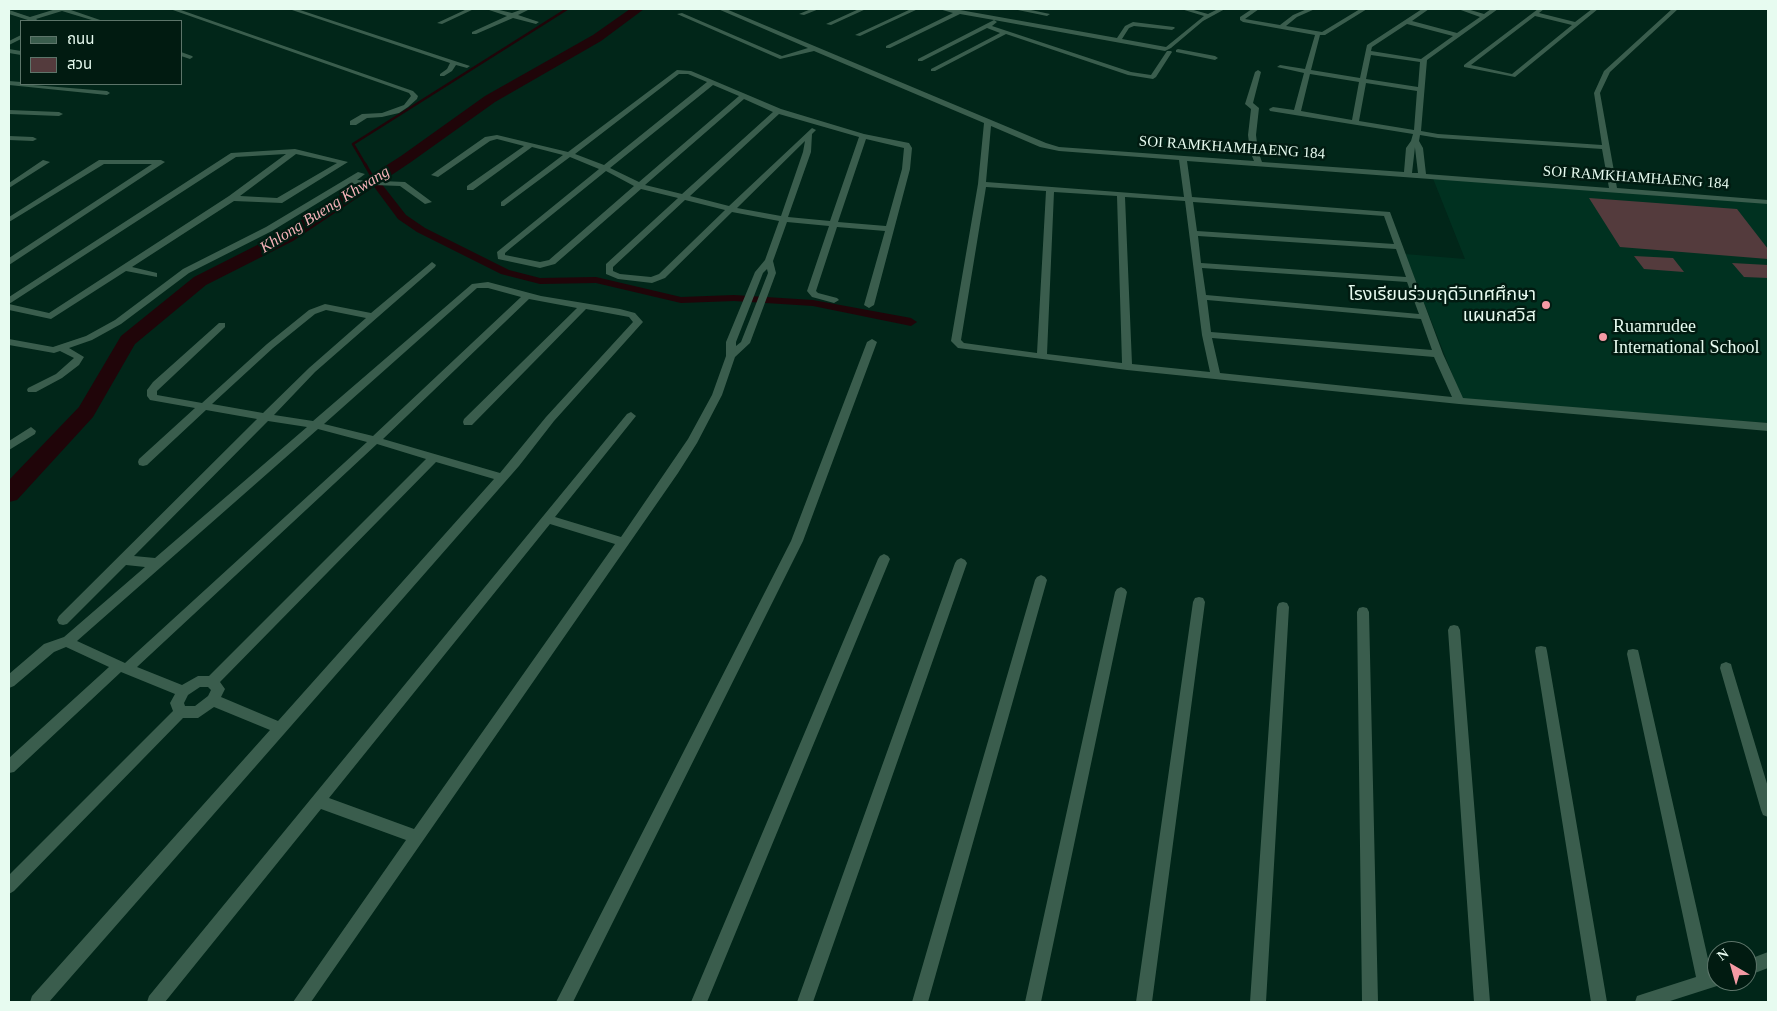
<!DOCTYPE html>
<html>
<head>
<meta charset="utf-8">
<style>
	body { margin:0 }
	#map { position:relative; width:1777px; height:1011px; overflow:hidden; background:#012619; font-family:"Times New Roman","Noto Sans Thai",serif }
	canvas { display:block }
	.frame { position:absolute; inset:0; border:10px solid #e7fbf0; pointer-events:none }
	.legend { position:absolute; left:20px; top:20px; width:162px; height:65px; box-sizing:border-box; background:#011b11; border:1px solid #5d756a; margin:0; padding:6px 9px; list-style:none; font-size:15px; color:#e7fbf0 }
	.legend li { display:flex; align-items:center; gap:10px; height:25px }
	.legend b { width:25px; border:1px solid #5d756a }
	.north { position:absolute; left:1707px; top:941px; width:50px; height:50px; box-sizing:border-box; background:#011b11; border:1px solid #5d756a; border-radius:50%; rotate:322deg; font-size:14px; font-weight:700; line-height:20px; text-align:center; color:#e7fbf0 }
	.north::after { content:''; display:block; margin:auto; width:18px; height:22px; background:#f49aa4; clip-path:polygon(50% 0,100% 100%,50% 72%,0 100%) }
</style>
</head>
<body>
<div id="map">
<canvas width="1777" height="1011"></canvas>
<div class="frame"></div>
<ul class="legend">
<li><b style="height:6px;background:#3a5d4d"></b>ถนน</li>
<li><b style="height:14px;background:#543b3d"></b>สวน</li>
</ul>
<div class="north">N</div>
</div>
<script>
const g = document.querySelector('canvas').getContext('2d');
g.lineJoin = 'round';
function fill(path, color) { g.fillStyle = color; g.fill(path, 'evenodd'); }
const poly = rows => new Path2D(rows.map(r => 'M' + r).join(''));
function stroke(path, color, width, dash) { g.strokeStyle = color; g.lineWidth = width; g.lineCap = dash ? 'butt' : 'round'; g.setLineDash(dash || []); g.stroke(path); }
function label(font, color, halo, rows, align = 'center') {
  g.font = font + ' "Times New Roman","Noto Sans Thai",serif'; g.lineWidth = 5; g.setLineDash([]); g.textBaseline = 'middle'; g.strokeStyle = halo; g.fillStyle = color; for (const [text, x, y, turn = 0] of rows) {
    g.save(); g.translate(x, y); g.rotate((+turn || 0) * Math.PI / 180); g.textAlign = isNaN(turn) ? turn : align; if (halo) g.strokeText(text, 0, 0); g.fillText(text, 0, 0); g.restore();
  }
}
const built = poly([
	[1432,176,1768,202,1768,423,1462,399,1405,254,1465,259]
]);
const green = poly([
	[1589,198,1737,209,1768,249,1768,259,1620,247],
	[1634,256,1673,258,1684,272,1644,269],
	[1732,263,1768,265,1768,278,1744,277]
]);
const streamFar1 = poly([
	[366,166,353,144,567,9]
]);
const stream = poly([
	[365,164,374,180]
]);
const canal = poly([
	[374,177,377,178,406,215,425,228,509,270,540,278,596,277,681,297,734,295,813,300,911,318,917,322,911,326,813,306,734,301,681,303,596,283,540,284,501,274,417,232,398,219,369,180,374,177]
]);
const river = poly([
	[630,9,644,9,601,41,495,102,411,162,293,241,206,285,135,344,93,417,17,500,9,502,9,480,79,407,121,336,194,277,281,233,401,156,485,96,593,35,630,9]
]);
const street = poly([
	[56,9,68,9,103,21,95,21,62,11,36,19,39,21,31,21,9,14,9,10,30,17,56,9],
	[170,9,178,9,413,91,418,96,417,99,408,107,399,113,382,117,367,118,356,125,350,125,350,121,362,114,382,113,404,105,411,96,409,93,170,9],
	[289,9,297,9,470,66,467,68,456,65,452,71,444,76,440,76,440,74,447,69,450,63,289,9],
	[467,9,474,9,442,24,437,23,467,9],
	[486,9,495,9,512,13,523,9,530,9,518,15,539,22,536,24,513,18,476,34,472,34,472,32,507,16,486,9],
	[718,9,726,9,1046,143,1059,147,1254,161,1250,151,1248,135,1251,109,1245,104,1255,72,1258,70,1261,72,1253,103,1259,108,1256,135,1258,151,1262,162,1404,172,1406,148,1411,141,1413,134,1270,111,1269,109,1273,107,1294,110,1304,73,1277,67,1280,65,1305,69,1315,35,1243,22,1240,20,1240,17,1252,9,1259,9,1245,19,1280,25,1293,15,1307,9,1315,9,1297,17,1286,26,1322,32,1360,9,1367,9,1325,35,1320,35,1311,70,1360,78,1367,45,1422,9,1429,9,1412,21,1457,33,1480,17,1458,9,1467,9,1484,14,1491,9,1498,9,1427,60,1421,131,1438,134,1602,145,1594,93,1604,71,1672,9,1678,9,1610,72,1600,93,1617,188,1768,200,1768,204,1187,161,1192,197,1390,212,1443,354,1463,398,1768,423,1768,431,1459,404,1127,370,958,348,951,341,978,184,984,123,814,51,780,59,677,14,682,13,782,56,808,48,718,9],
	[1407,24,1453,36,1421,59,1371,51,1372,47,1407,24],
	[1371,55,1420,62,1418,87,1366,79,1371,55],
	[1310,74,1359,82,1352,120,1301,111,1310,74],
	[1366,83,1417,91,1414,130,1359,121,1366,83],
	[991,126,1040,147,1059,151,1179,160,1184,197,986,182,991,126],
	[1420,135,1438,138,1602,149,1609,188,1426,174,1423,148,1419,141,1420,135],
	[1415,147,1415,148,1418,173,1412,173,1415,147],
	[986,187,1046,191,1037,353,964,343,961,340,986,187],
	[1054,192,1117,196,1122,363,1047,354,1054,192],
	[1125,197,1185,201,1202,335,1210,372,1132,364,1125,197],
	[1193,202,1384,216,1394,244,1197,231,1193,202],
	[1198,236,1396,249,1406,277,1201,263,1198,236],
	[1202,268,1407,282,1419,314,1206,295,1202,268],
	[1207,300,1421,319,1432,350,1211,332,1207,300],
	[1212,338,1434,357,1452,397,1220,373,1212,338],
	[811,9,819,9,804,15,799,14,811,9],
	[859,9,866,9,831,25,826,24,859,9],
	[911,9,918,9,860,36,855,35,911,9],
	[939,9,960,10,1117,38,1125,26,1133,22,1174,27,1175,28,1172,30,1134,26,1129,28,1122,39,1166,47,1204,16,1181,9,1190,9,1208,14,1218,9,1225,9,1203,21,1171,48,1165,51,994,20,997,22,992,26,1131,72,1151,75,1167,51,1171,51,1172,52,1156,77,1153,79,1128,75,1006,34,935,71,931,71,931,69,1000,33,987,28,922,61,918,61,918,59,994,20,960,14,890,48,886,48,886,46,953,13,939,9],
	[1013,9,1026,9,1050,14,1047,16,1013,9],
	[1538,9,1544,9,1539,13,1575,22,1592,9,1598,9,1515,77,1464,67,1464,65,1538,9],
	[1535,16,1572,25,1512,74,1471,65,1535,16],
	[21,35,21,39,9,45,9,41,21,35],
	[9,49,21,51,21,55,9,53,9,49],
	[1178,49,1215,56,1218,58,1215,60,1176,52,1176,50,1178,49],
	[181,52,192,56,193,57,190,59,181,56,181,52],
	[677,70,691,71,781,109,864,134,909,143,912,148,910,169,874,305,869,308,864,305,885,231,837,227,816,291,818,293,837,298,839,300,834,303,812,297,807,291,829,226,787,222,773,261,776,273,750,343,735,357,722,395,697,443,678,473,311,1002,293,1002,406,840,321,809,165,1002,147,1002,149,996,627,414,631,412,636,416,555,517,621,537,688,439,712,395,726,356,726,342,755,272,765,260,779,221,732,212,665,278,652,283,618,279,606,274,606,264,678,198,641,189,555,264,540,268,498,259,497,252,599,169,570,157,504,206,501,206,501,202,563,155,532,147,473,190,467,190,467,186,524,146,497,139,490,141,438,177,431,175,485,137,497,135,568,152,677,70],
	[679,74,688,74,707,82,604,165,575,154,679,74],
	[713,85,739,96,639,182,610,168,713,85],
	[744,99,773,112,682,194,645,185,744,99],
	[779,114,859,137,830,221,788,217,811,152,812,134,816,130,812,128,729,206,690,196,779,114],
	[866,139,904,148,902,169,886,226,838,222,866,139],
	[805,141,803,152,781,216,737,208,805,141],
	[606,171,634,186,549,260,540,262,505,255,505,253,512,247,606,171],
	[685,200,725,210,659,274,651,277,620,274,613,271,613,267,685,200],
	[767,269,768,273,754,309,741,342,736,346,736,342,763,273,767,269],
	[550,524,615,544,414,829,329,798,550,524],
	[9,81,21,82,21,84,107,91,110,93,107,95,9,85,9,81],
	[9,110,59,112,63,114,59,116,9,114,9,110],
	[9,136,33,137,37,139,33,141,9,140,9,136],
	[295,149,348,162,282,203,234,201,132,267,157,273,157,277,126,271,51,319,9,310,9,304,49,313,229,196,286,154,236,157,9,304,9,297,231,153,295,149],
	[296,154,337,163,277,198,240,196,296,154],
	[43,160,50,162,9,188,9,183,43,160],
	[99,160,161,160,165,162,9,265,9,258,152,164,104,164,9,222,9,217,99,160],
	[358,172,365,174,357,180,405,182,432,202,425,204,400,186,349,184,272,231,189,273,121,324,92,340,69,348,84,357,79,365,62,378,36,392,28,392,27,390,28,388,56,374,74,358,60,351,54,353,9,345,9,339,53,347,86,336,115,320,183,269,266,227,358,172],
	[432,262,436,265,435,267,315,372,274,415,313,421,472,284,488,282,541,296,620,309,635,313,643,322,554,421,519,466,49,1002,30,1002,32,996,270,730,214,707,198,718,183,718,14,891,9,894,9,875,173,711,170,703,175,694,121,672,14,772,9,773,9,758,109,667,66,647,54,652,14,686,9,688,9,674,44,644,64,637,145,567,126,565,67,624,63,625,59,624,57,620,59,616,257,419,206,410,147,465,143,466,139,465,138,462,139,459,195,408,150,400,147,396,147,390,153,382,219,323,225,323,225,327,157,391,157,395,202,403,267,344,309,310,325,304,371,313,432,262],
	[477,288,488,288,521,297,373,436,324,424,477,288],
	[529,299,577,308,464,419,463,422,464,425,472,425,586,309,629,317,633,322,546,417,500,473,383,439,529,299],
	[326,310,366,318,309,368,263,413,212,404,273,348,315,314,326,310],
	[268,421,307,427,155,558,134,556,268,421],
	[318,429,367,442,125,663,77,641,318,429],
	[377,444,426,459,209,676,198,676,182,685,137,667,377,444],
	[436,462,494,479,278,721,221,697,225,689,220,682,436,462],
	[200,687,208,687,211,690,208,696,195,706,185,706,184,703,188,695,200,687],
	[872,339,877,342,803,541,573,1002,556,1002,791,541,867,342,872,339],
	[31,427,36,431,35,434,9,450,9,441,31,427],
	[884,554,888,556,890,559,707,1002,691,1002,878,559,880,556,884,554],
	[961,558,965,560,967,563,813,1002,797,1002,955,563,957,560,961,558],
	[1041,575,1045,577,1047,580,928,1002,912,1002,1035,580,1037,577,1041,575],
	[1121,587,1125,589,1127,592,1041,1002,1025,1002,1115,592,1117,589,1121,587],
	[1199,597,1203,598,1205,602,1152,1002,1136,1002,1193,602,1195,598,1199,597],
	[1283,602,1287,603,1289,607,1266,1002,1250,1002,1277,607,1279,603,1283,602],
	[1363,607,1367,608,1369,612,1378,1002,1362,1002,1357,612,1359,608,1363,607],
	[1454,625,1458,626,1460,630,1490,1002,1474,1002,1448,630,1450,626,1454,625],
	[1541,646,1546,647,1547,651,1607,1002,1591,1002,1535,651,1536,647,1541,646],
	[1633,649,1638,650,1639,654,1711,972,1717,970,1717,981,1724,981,1723,984,1717,986,1667,1002,1635,1002,1637,996,1643,994,1696,977,1627,654,1628,650,1633,649],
	[1726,662,1731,664,1732,668,1768,787,1768,817,1763,815,1761,810,1720,668,1721,664,1726,662],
	[1768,952,1768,968,1747,976,1747,960,1768,952]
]);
const markers = [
	[1546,305,5,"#f49aa4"],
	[1603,337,5,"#f49aa4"]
];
const farStreetnames = [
	["SOI RAMKHAMHAENG 184",1232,148,4],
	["SOI RAMKHAMHAENG 184",1636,178,4]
];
const farWaternames = [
	["Khlong Bueng Khwang",325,210,-32]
];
const poiNames = [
	["โรงเรียนร่วมฤดีวิเทศศึกษา",1536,295],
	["แผนกสวิส",1536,316],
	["Ruamrudee",1613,327,"left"],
	["International School",1613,348,"left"]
];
fill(built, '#003120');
fill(green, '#543b3d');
stroke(streamFar1, '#200509', 2.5);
stroke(stream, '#200509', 3);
fill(canal, '#200509');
fill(river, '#200509');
fill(street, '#3a5d4d');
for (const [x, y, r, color] of markers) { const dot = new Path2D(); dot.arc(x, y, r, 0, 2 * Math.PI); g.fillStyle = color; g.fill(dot); stroke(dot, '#011b11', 2); }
label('15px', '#e7fbf0', '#011b11', farStreetnames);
label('italic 16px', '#f5b2b8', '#011b11', farWaternames);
label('18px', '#e7fbf0', '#011b11', poiNames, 'right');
</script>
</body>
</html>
